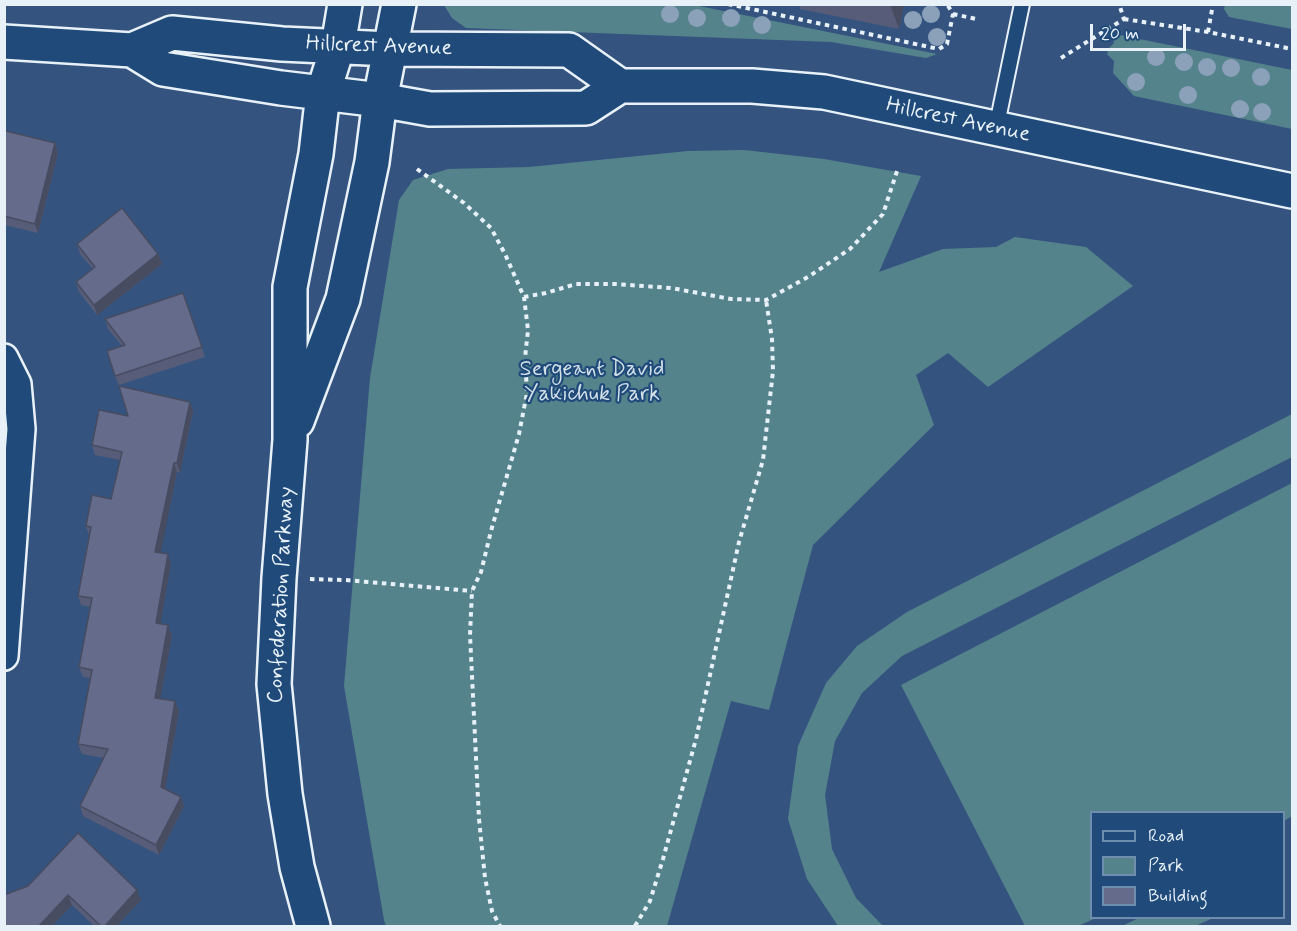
<!DOCTYPE html>
<html>
<head>
<meta charset="utf-8">
<style>
	body { margin:0 }
	#map { position:relative; width:1297px; height:931px; overflow:hidden; background:#34547f; font-family:Mynerve,sans-serif }
	canvas { display:block }
	.frame { position:absolute; inset:0; border:6px solid #e8f1f8; pointer-events:none }
	.legend { position:absolute; left:1090px; top:811px; width:195px; height:108px; box-sizing:border-box; background:#1f4a7a; border:2px solid #6f8dac; margin:0; padding:8px 10px; list-style:none; font-size:18px; color:#e8f1f8 }
	.legend li { display:flex; align-items:center; gap:12px; height:30px }
	.legend b { width:30px; border:2px solid #6f8dac }
	.scale { position:absolute; left:1090px; top:24px; width:96px; height:27px; box-sizing:border-box; border:3px solid #e8f1f8; border-top:0; padding-left:8px; font-size:18px; line-height:21px; white-space:nowrap; color:#e8f1f8; -webkit-text-stroke:4px #1f4a7a; paint-order:stroke }
</style>
</head>
<body>
<div id="map">
<canvas width="1297" height="931"></canvas>
<div class="frame"></div>
<ul class="legend">
<li><b style="height:8px;background:#1f4a7a"></b>Road</li>
<li><b style="height:16px;background:#55838c"></b>Park</li>
<li><b style="height:16px;background:#656c8b"></b>Building</li>
</ul>
<div class="scale">20 m</div>
</div>
<script>
const g = document.querySelector('canvas').getContext('2d');
g.lineJoin = 'round';
function fill(path, color) { g.fillStyle = color; g.fill(path, 'evenodd'); }
const poly = rows => new Path2D(rows.map(r => 'M' + r).join(''));
function stroke(path, color, width, dash) { g.strokeStyle = color; g.lineWidth = width; g.lineCap = dash ? 'butt' : 'round'; g.setLineDash(dash || []); g.stroke(path); }
function label(font, color, halo, rows, align = 'center') {
  g.font = font + ' Mynerve,sans-serif'; g.lineWidth = 4.5; g.setLineDash([]); g.textBaseline = 'middle'; g.strokeStyle = halo; g.fillStyle = color; for (const [text, x, y, turn = 0] of rows) {
    g.save(); g.translate(x, y); g.rotate((+turn || 0) * Math.PI / 180); g.textAlign = isNaN(turn) ? turn : align; if (halo) g.strokeText(text, 0, 0); g.fillText(text, 0, 0); g.restore();
  }
}
const green = poly([
	[444,5,694,5,937,54,926,58,831,42,466,28,452,18],
	[1225,5,1292,5,1292,29,1229,17,1224,9],
	[1120,35,1292,70,1292,129,1134,96,1113,73,1114,61,1107,54,1109,48,1114,43,1112,37],
	[744,150,824,159,921,176,879,272,943,249,996,247,1015,237,1086,247,1133,286,988,387,948,353,916,375,934,425,813,545,769,710,731,701,667,926,386,926,384,920,344,686,370,378,399,200,413,180,448,169,529,167,688,151],
	[1292,414,1292,457,902,656,862,693,835,741,825,795,832,849,856,898,883,926,838,926,807,879,788,819,798,746,826,683,857,646,907,612],
	[1292,483,1292,816,1284,821,1284,812,1092,812,1092,918,1096,918,1078,926,1025,926,901,685],
	[1139,918,1213,918,1195,926,1122,926]
]);
const path = poly([
	[728,4,939,49,947,44,953,14,947,4],
	[953,14,976,19],
	[1124,19,1208,32,1292,49],
	[1208,32,1213,4],
	[1061,58,1124,19,1119,4],
	[417,169,464,203,491,228,505,254,524,297,528,330,525,358,527,393,519,434,491,531,481,572,472,591,470,635,479,819,485,878,492,911,500,926],
	[524,297,546,293,576,284,615,284,671,288,731,299,766,300,808,277,850,249,883,214,898,168],
	[310,579,345,580,472,591],
	[635,926,650,901,663,859,696,739,739,542,763,460,773,371,772,339,766,300]
]);
const lane = poly([
	[996,129,1022,4]
]);
const street = poly([
	[4,358,17,384,21,429,4,656]
]);
const secondary = poly([
	[4,42,132,50,163,69,281,88,380,100,430,109,586,108,620,86,752,86,824,92,1292,191],
	[132,50,172,33,282,44,390,49,569,50,620,86],
	[297,421,343,299,372,162,380,100,399,4],
	[313,926,297,867,285,794,274,684,279,578,290,440,290,287,316,154,323,93,338,46,345,4]
]);
const trees = [
	[670,14],
	[931,14],
	[697,18],
	[731,18],
	[913,20],
	[762,25],
	[937,37],
	[1156,57],
	[1184,62],
	[1207,67],
	[1231,68],
	[1261,77],
	[1136,82],
	[1188,95],
	[1240,109],
	[1262,112]
];
const wall = poly([
	[799,4,904,4,899,29,800,9],
	[4,135,55,143,58,153,38,233,4,225],
	[77,244,158,254,162,264,97,315,79,292,76,282,93,269,80,254],
	[183,293,205,357,119,385,115,376,122,346,108,329,105,319],
	[190,402,193,411,180,473,177,472,160,553,171,563,160,624,168,625,172,635,160,699,175,701,179,711,165,789,181,797,184,806,159,855,83,816,80,806,104,758,82,754,78,744,90,678,83,677,79,667,90,607,81,605,78,596,89,535,86,526,111,499,120,460,95,455,92,445,128,416],
	[28,886,141,900,116,927,95,927,72,905,51,927,4,927]
]);
const shadedWall = poly([
	[890,4,904,4,899,29],
	[55,143,58,153,38,233,35,224],
	[158,254,162,264,97,315,94,305],
	[190,402,193,411,180,473,177,463],
	[174,463,177,472,159,561,155,552],
	[168,554,171,563,159,632,156,623],
	[168,625,172,635,159,707,155,698],
	[175,701,179,711,164,796,161,787],
	[181,797,184,806,159,855,156,845],
	[137,890,141,900,116,927,104,927],
	[68,895,72,905,51,927,38,927]
]);
const building = poly([
	[6,131,55,143,35,224,4,216,4,135,6,131],
	[122,208,158,254,94,305,76,282,95,267,77,244,122,208],
	[183,293,202,347,115,376,107,351,125,345,105,319,183,293],
	[119,386,190,402,177,463,174,463,155,552,168,554,156,623,168,625,155,698,175,701,161,787,181,797,156,845,80,806,108,749,78,744,92,670,79,667,92,598,78,596,91,527,86,526,92,495,111,499,122,452,92,445,99,410,128,416,119,386],
	[78,833,137,890,104,927,102,927,68,895,38,927,4,927,4,895,28,886,78,833]
]);
const streetNames = [
	["Hillcrest Avenue",379,47,2],
	["Hillcrest Avenue",958,121,12],
	["Confederation Parkway",282,595,-87]
];
const parkNames = [
	["Sergeant David",592,370],
	["Yakichuk Park",592,395]
];
fill(green, '#55838c');
stroke(lane, '#e8f1f8', 18);
stroke(street, '#e8f1f8', 32);
stroke(secondary, '#e8f1f8', 38);
stroke(path, '#e8f1f8', 4, [4.5, 4.5]);
stroke(lane, '#1f4a7a', 14);
stroke(street, '#1f4a7a', 27);
stroke(secondary, '#1f4a7a', 33);
g.fillStyle = '#8ba1b9';
for (const [x, y] of trees) { g.beginPath(); g.arc(x, y, 9, 0, 2 * Math.PI); g.fill(); }
fill(wall, '#575d78');
fill(shadedWall, '#474c61');
fill(building, '#656c8b');
stroke(building, '#474c61', 1.5);
label('22px', '#e8f1f8', '#1f4a7a', streetNames);
label('22px', '#d2e0e8', '#1f4a7a', parkNames);
</script>
</body>
</html>
